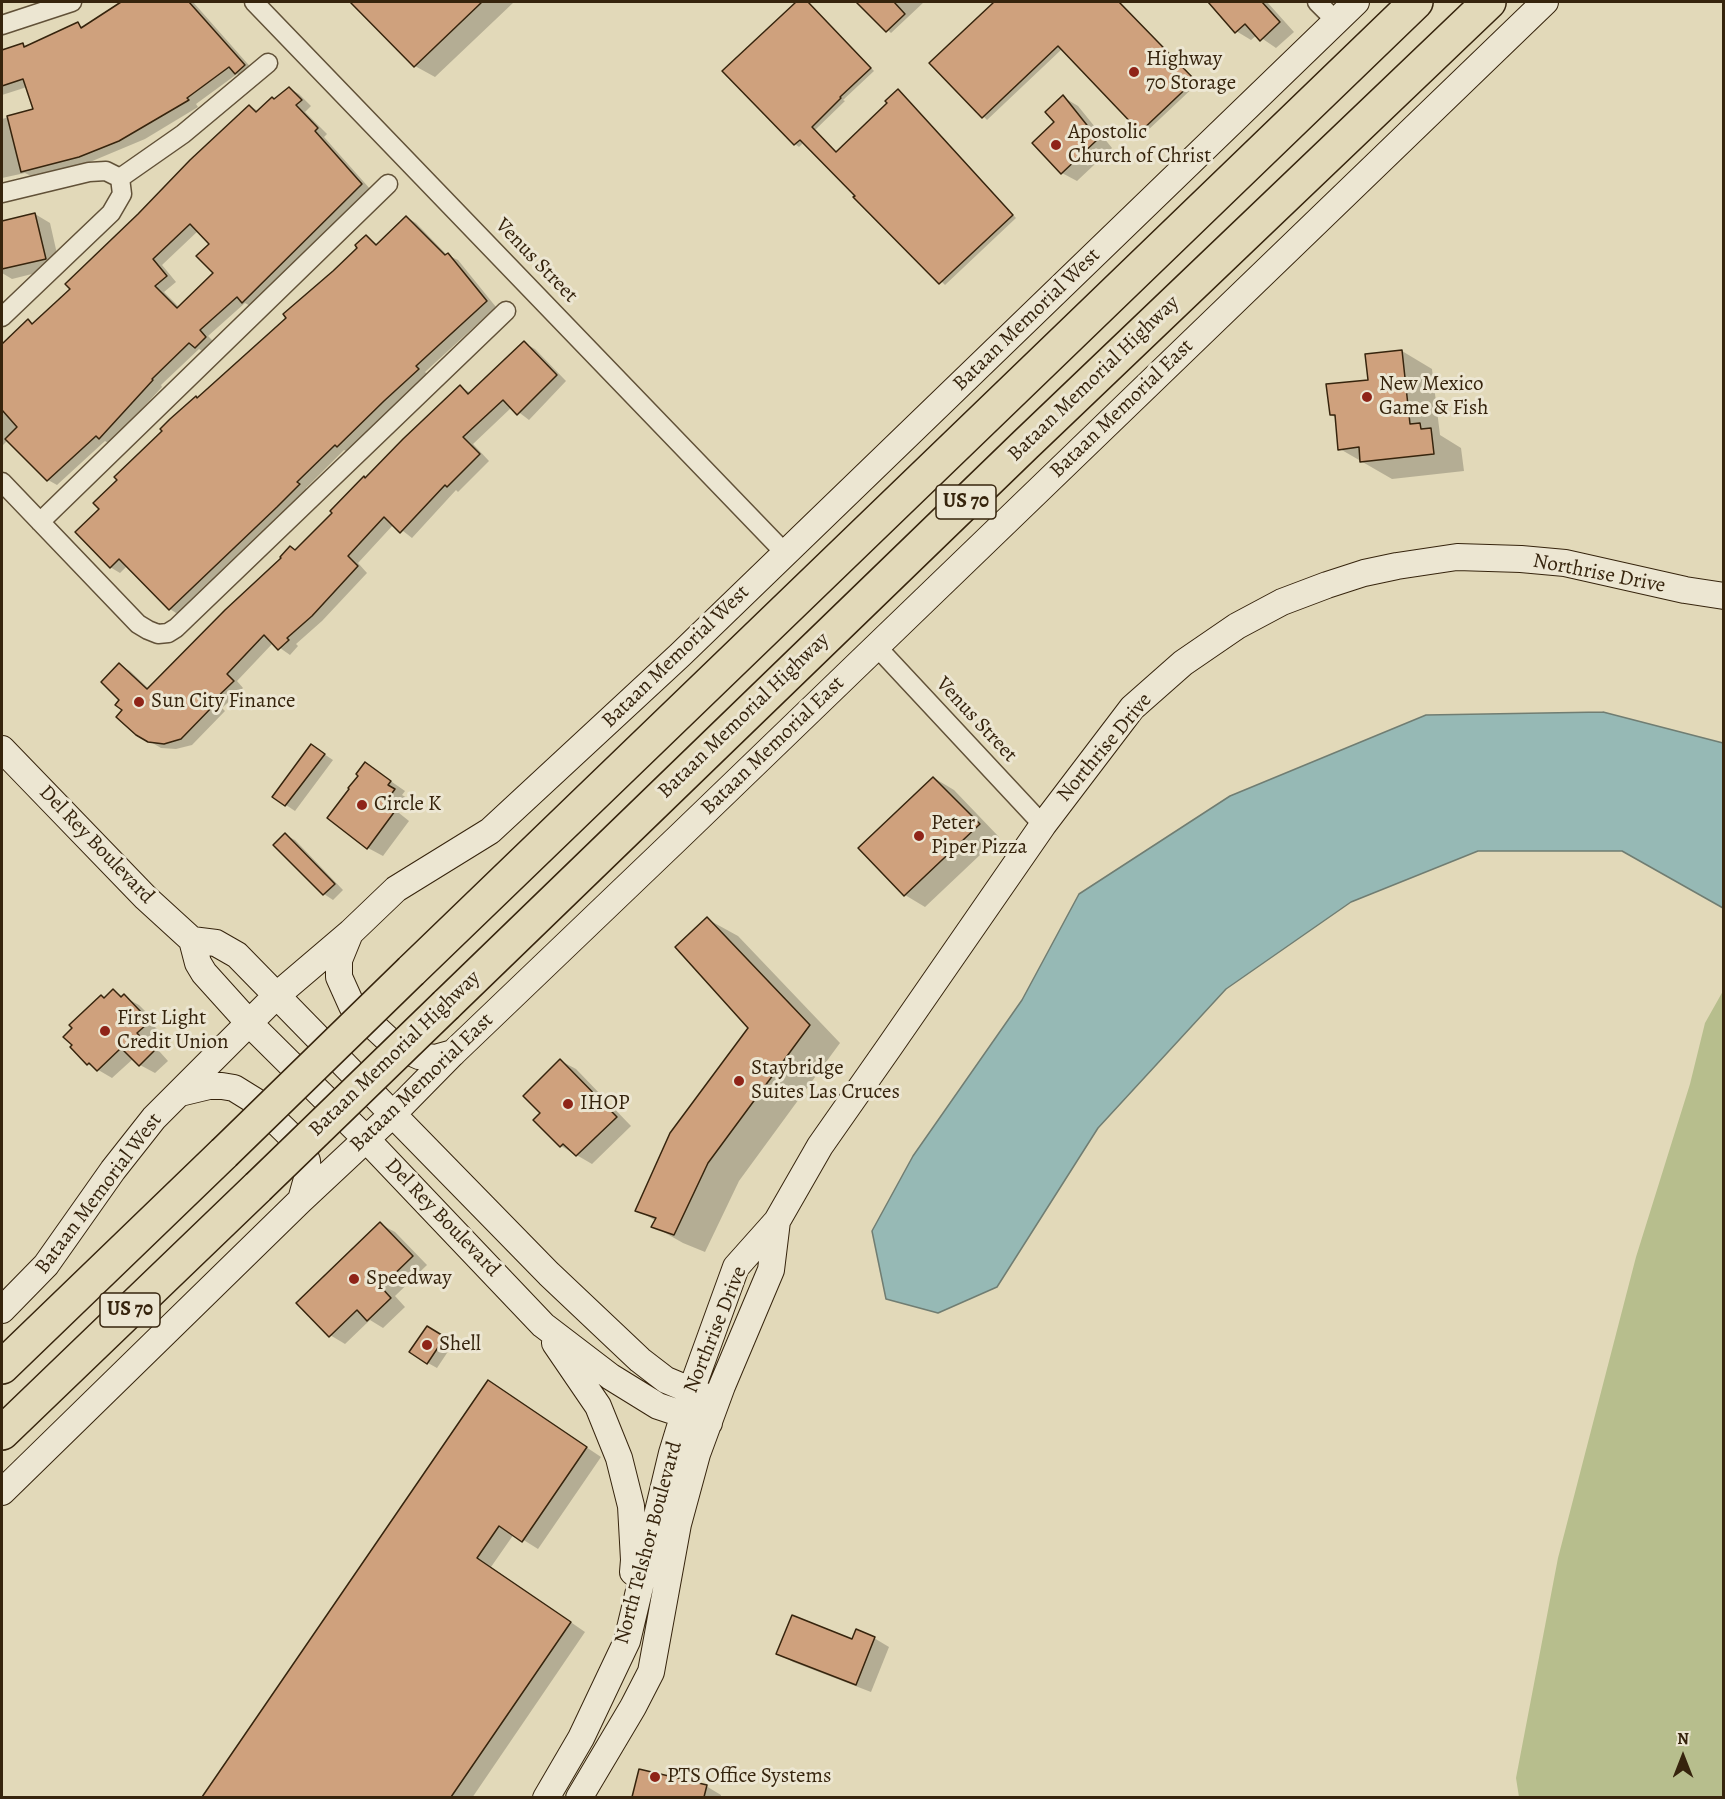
<!DOCTYPE html>
<html>
<head>
<meta charset="utf-8">
<style>
	body { margin:0 }
	#map { position:relative; width:1725px; height:1799px; overflow:hidden; background:#e2d9b9; font-family:Alegreya,serif }
	canvas { display:block }
	.frame { position:absolute; inset:0; border:3px solid #36240d; pointer-events:none }
	.north { position:absolute; left:1653px; top:1727px; width:60px; height:60px; -webkit-text-stroke:4px #ece6d2; paint-order:stroke; rotate:0deg; font-size:16px; font-weight:700; line-height:24px; text-align:center; color:#36240d }
	.north::after { content:''; display:block; margin:auto; width:21px; height:27px; background:#36240d; clip-path:polygon(50% 0,100% 100%,50% 72%,0 100%) }
</style>
</head>
<body>
<div id="map">
<canvas width="1725" height="1799"></canvas>
<div class="frame"></div>
<div class="north">N</div>
</div>
<script>
const g = document.querySelector('canvas').getContext('2d');
g.lineJoin = 'round';
function fill(path, color) { g.fillStyle = color; g.fill(path, 'evenodd'); }
const poly = rows => new Path2D(rows.map(r => 'M' + r).join(''));
function stroke(path, color, width, dash) { g.strokeStyle = color; g.lineWidth = width; g.lineCap = dash ? 'butt' : 'round'; g.setLineDash(dash || []); g.stroke(path); }
function label(font, color, halo, rows, align = 'center') {
  g.font = font + ' Alegreya,serif'; g.lineWidth = 6; g.setLineDash([]); g.textBaseline = 'middle'; g.strokeStyle = halo; g.fillStyle = color; for (const [text, x, y, turn = 0] of rows) {
    g.save(); g.translate(x, y); g.rotate((+turn || 0) * Math.PI / 180); g.textAlign = isNaN(turn) ? turn : align; if (halo) g.strokeText(text, 0, 0); g.fillText(text, 0, 0); g.restore();
  }
}
const green = poly([
	[1723,991,1723,1797,1519,1797,1516,1778,1558,1558,1636,1257,1690,1084,1705,1023]
]);
const water = poly([
	[1603,712,1723,743,1723,908,1622,851,1478,851,1351,902,1226,989,1098,1128,997,1287,938,1313,886,1299,872,1231,913,1156,1022,1000,1079,894,1230,796,1426,715,1603,712]
]);
const shadow = poly([
	[123,2,193,2,254,71,246,79,237,74,196,104,198,107,145,139,90,162,33,177,25,173,2,178,2,119,35,110,27,87,2,95,2,51,22,44,27,47,78,24,84,28],
	[352,2,514,2,435,77,415,66],
	[798,2,808,2,874,71,843,100,845,101,815,130,837,153,889,103,898,91,1016,218,945,285,855,197,857,196,804,142,799,147,795,144,724,71],
	[859,2,924,2,891,33],
	[997,2,1120,2,1198,83,1145,133,1062,49,987,120,932,63],
	[1210,2,1267,2,1294,32,1276,48,1257,35,1251,40,1236,31],
	[290,89,299,94,311,106,305,112,327,134,324,137,371,190,252,307,245,303,208,336,215,343,205,353,199,349,161,385,162,387,110,444,105,441,57,485,48,480,8,440,2,446,2,346,28,321,34,324,72,289,250,106,258,111],
	[199,230,212,244,215,273,179,307,164,292,176,282,162,265],
	[1063,97,1078,106,1112,148,1077,181,1062,173,1056,122],
	[35,214,50,223,60,267,12,279,2,273,2,222],
	[406,217,416,223,447,255,458,260,496,307,425,372,428,375,394,406,348,452,344,450,306,488,308,491,179,615,170,609,127,566,120,573,110,567,101,509,198,399,288,318,360,248,367,237,378,245],
	[524,343,535,349,566,381,529,420,512,407,473,444,489,461,458,492,456,490,412,538,394,524,358,563,367,573,322,621,296,644,298,646,290,655,273,643,237,681,243,688,222,708,225,711,192,745,176,749,161,748,137,734,124,710,119,665,130,671,149,689,296,551,366,479,461,387,471,393],
	[1402,351,1432,369,1440,435,1461,448,1464,471,1392,479,1340,449,1337,418,1331,415],
	[312,746,333,760,295,811,274,797],
	[366,764,405,791,402,795,409,799,399,813,409,821,383,856,368,848,329,818,360,775],
	[934,778,954,790,999,837,925,907,905,895,860,848],
	[285,835,295,840,343,890,333,900,324,894],
	[707,919,738,936,840,1043,739,1181,705,1252,683,1243,653,1226,656,1221,637,1210,750,1028],
	[113,991,139,1005,156,1022,153,1025,161,1033,151,1042,168,1061,155,1073,140,1065,134,1058,112,1078,88,1064,105,999],
	[561,1061,576,1069,631,1126,592,1164,561,1146,542,1113],
	[380,1224,395,1232,427,1265,395,1296,405,1307,383,1328,370,1320,345,1344,330,1335],
	[437,1333,453,1344,437,1368,428,1363],
	[489,1382,601,1457,538,1549,514,1534,491,1567,585,1632,472,1798,204,1798],
	[874,1638,889,1647,871,1692,793,1662,778,1653],
	[640,1770,706,1786,721,1795,721,1798,634,1798]
]);
const building = poly([
	[121,2,189,2,245,65,235,74,229,67,187,98,189,100,119,141,79,157,21,172,7,116,33,109,23,79,2,86,2,50,23,43,24,47,78,22,81,28,121,2],
	[350,2,482,2,414,67,350,2],
	[796,2,808,2,871,68,840,97,841,98,812,127,836,152,887,103,885,101,898,89,1013,215,939,284,853,197,855,196,800,140,794,145,722,71,796,2],
	[856,2,894,2,905,14,886,32,856,2],
	[994,2,1119,2,1195,80,1140,132,1058,46,982,118,929,63,994,2],
	[1208,2,1262,2,1280,22,1260,41,1245,24,1235,33,1208,2],
	[289,87,302,100,296,105,318,128,315,131,362,184,242,303,237,297,200,330,206,337,195,348,189,343,152,379,153,380,99,439,96,436,47,481,5,439,17,427,2,410,2,344,28,319,32,324,70,289,65,284,138,214,190,160,249,105,256,112,272,97,274,99,289,87],
	[190,224,209,244,196,256,213,273,177,308,155,286,167,276,153,259,190,224],
	[1063,95,1098,139,1061,174,1032,143,1054,122,1045,112,1063,95],
	[35,213,46,259,2,269,2,221,35,213],
	[406,216,445,255,448,253,487,301,416,366,419,369,384,401,337,447,335,445,297,482,300,484,277,507,169,610,119,559,110,568,75,532,99,509,93,503,117,480,114,477,162,431,160,429,170,419,196,396,197,398,286,318,283,314,333,271,357,248,355,245,366,235,376,245,406,216],
	[524,341,557,375,517,415,503,400,463,437,480,454,447,487,445,485,400,533,384,517,348,556,358,566,312,616,287,638,289,640,278,650,264,635,227,674,234,681,212,702,215,704,181,739,164,744,148,742,136,735,116,717,122,710,115,705,119,700,101,682,119,663,147,689,225,610,281,558,280,557,290,546,295,550,332,513,330,511,364,476,365,478,403,439,460,385,468,394,524,341],
	[1402,350,1410,424,1420,423,1421,429,1431,428,1434,454,1360,462,1359,447,1338,450,1335,415,1330,415,1326,384,1368,380,1365,354,1402,350],
	[311,744,325,754,285,806,272,797,311,744],
	[365,762,391,781,388,785,395,789,385,803,395,811,367,849,327,818,349,789,348,788,358,776,356,774,365,762],
	[933,777,980,824,904,896,858,848,933,777],
	[285,833,335,884,323,895,273,845,285,833],
	[707,917,810,1025,708,1163,674,1235,651,1227,656,1218,635,1211,670,1133,748,1028,675,947,707,917],
	[113,989,121,997,124,994,142,1013,139,1016,147,1024,137,1033,154,1051,139,1066,121,1048,97,1071,89,1063,87,1065,70,1047,72,1045,63,1037,72,1028,69,1025,101,995,104,998,113,989],
	[560,1059,617,1117,576,1156,563,1144,560,1147,533,1120,540,1113,523,1096,560,1059],
	[380,1222,413,1256,381,1287,391,1298,367,1321,357,1310,329,1337,296,1303,380,1222],
	[427,1326,445,1337,427,1364,409,1352,427,1326],
	[488,1380,587,1447,522,1542,499,1526,477,1558,571,1622,451,1797,202,1797,488,1380],
	[792,1615,852,1639,856,1629,875,1637,856,1685,776,1654,792,1615],
	[639,1769,707,1785,704,1797,632,1797,639,1769]
]);
const street = poly([
	[254,2,785,553],
	[1317,2,1336,21],
	[2,25,72,2],
	[2,193,89,172,106,171,120,178],
	[2,317,111,213,122,194,120,178,183,134,268,63],
	[2,482,138,624,148,630,158,634,168,633,176,628,506,311],
	[40,522,388,184],
	[876,646,1043,825]
]);
const secondary = poly([
	[2,749,146,898,192,940,198,963,204,973,250,1024,366,1139,543,1325,611,1377,658,1406,709,1423],
	[350,933,339,960,339,977,352,1006,394,1045,419,1056,435,1058,453,1053],
	[192,940,216,943,237,955,549,1274,640,1360,666,1380,716,1401],
	[180,1093,209,1086,222,1086,234,1088,255,1101,296,1141,303,1151,307,1161,308,1175,301,1200],
	[2,1310,46,1265,113,1170,154,1118,276,996,350,933,396,889,490,831,680,655,1356,2],
	[555,1343,598,1406,619,1458,631,1506,634,1560,633,1572],
	[2,1492,301,1200,392,1115,453,1053,682,834,1545,2],
	[546,1798,581,1738,627,1641,672,1453,691,1391,736,1267,777,1221,820,1146,890,1046,1043,825,1132,708,1183,663,1237,626,1282,602,1327,585,1364,573,1397,566,1457,557,1521,559,1565,563,1685,590,1724,596],
	[579,1798,633,1707,651,1672,678,1524,697,1454,722,1386,771,1270,777,1221]
]);
const highway = poly([
	[411,971,1416,2],
	[446,1005,1025,445,1489,2],
	[2,1367,224,1153],
	[2,1433,258,1187]
]);
const highwayBridge = poly([
	[224,1153,411,971],
	[258,1187,446,1005]
]);
const markers = [
	[1134,72,6,"#8f2418"],
	[1056,145,6,"#8f2418"],
	[1367,397,6,"#8f2418"],
	[139,702,6,"#8f2418"],
	[362,805,6,"#8f2418"],
	[919,836,6,"#8f2418"],
	[105,1031,6,"#8f2418"],
	[739,1081,6,"#8f2418"],
	[568,1104,6,"#8f2418"],
	[354,1279,6,"#8f2418"],
	[427,1345,6,"#8f2418"],
	[655,1777,6,"#8f2418"]
];
const shields = [
	[966,502,60],
	[130,1310,60]
];
const shieldNames = [
	["US 70",966,502],
	["US 70",130,1310]
];
const poiNames = [
	["Highway",1146,60],
	["70 Storage",1146,84],
	["Apostolic",1068,133],
	["Church of Christ",1068,157],
	["New Mexico",1379,385],
	["Game & Fish",1379,409],
	["Sun City Finance",151,702],
	["Circle K",374,805],
	["Peter",931,824],
	["Piper Pizza",931,848],
	["First Light",117,1019],
	["Credit Union",117,1043],
	["Staybridge",751,1069],
	["Suites Las Cruces",751,1093],
	["IHOP",580,1104],
	["Speedway",366,1279],
	["Shell",439,1345],
	["PTS Office Systems",667,1777]
];
const streetNames = [
	["Venus Street",536,261,46],
	["Bataan Memorial West",1027,320,-44],
	["Bataan Memorial Highway",1094,379,-44],
	["Bataan Memorial East",1122,409,-44],
	["Northrise Drive",1599,574,11],
	["Bataan Memorial West",676,657,-44],
	["Bataan Memorial Highway",744,716,-44],
	["Venus Street",976,720,47],
	["Bataan Memorial East",773,746,-44],
	["Northrise Drive",1105,748,-50],
	["Del Rey Boulevard",96,845,46],
	["Bataan Memorial Highway",395,1054,-44],
	["Bataan Memorial East",422,1083,-44],
	["Bataan Memorial West",99,1194,-53],
	["Del Rey Boulevard",442,1218,46],
	["Northrise Drive",716,1330,-68],
	["North Telshor Boulevard",649,1543,-75]
];
fill(green, '#b7be8d');
fill(water, '#96b9b5');
stroke(water, '#707d72', 1.5);
fill(shadow, '#0003');
fill(building, '#cfa17d');
stroke(building, '#36240d', 1.5);
stroke(street, '#615138', 21);
stroke(secondary, '#36240d', 28);
stroke(highway, '#36240d', 36);
stroke(street, '#ece6d2', 18);
stroke(secondary, '#ece6d2', 26);
stroke(highway, '#e2d9b9', 33);
stroke(highwayBridge, '#36240d', 36, []);
stroke(highwayBridge, '#e2d9b9', 33);
for (const [x, y, r, color] of markers) { const dot = new Path2D(); dot.arc(x, y, r, 0, 2 * Math.PI); g.fillStyle = color; g.fill(dot); stroke(dot, '#ece6d2', 2); }
for (const [x, y, w] of shields) { const box = new Path2D(); box.roundRect(x - w / 2, y - 17, w, 34, 4.5); g.fillStyle = '#ece6d2'; g.fill(box); stroke(box, '#36240d', 1.5); }
label('bold 20px', '#36240d', null, shieldNames);
label('21px', '#36240d', '#ece6d2', poiNames, 'left');
label('21px', '#36240d', '#ece6d2', streetNames);
</script>
</body>
</html>
